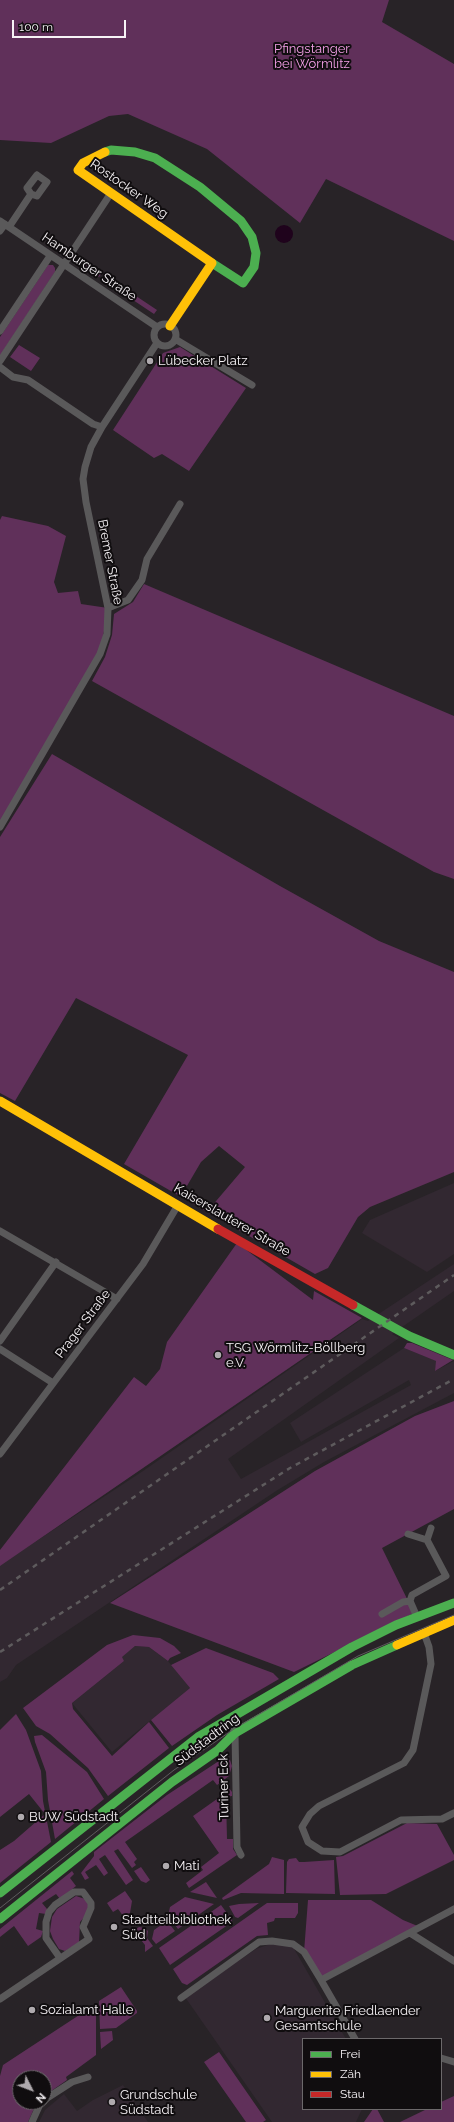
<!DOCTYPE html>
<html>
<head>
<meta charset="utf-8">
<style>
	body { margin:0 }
	#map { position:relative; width:454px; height:2122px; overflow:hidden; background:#282327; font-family:Raleway,sans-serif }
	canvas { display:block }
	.legend { position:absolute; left:302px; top:2038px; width:140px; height:72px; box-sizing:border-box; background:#100d0f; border:1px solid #6c696b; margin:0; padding:5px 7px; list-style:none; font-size:12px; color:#f7f3f6 }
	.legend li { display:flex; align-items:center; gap:8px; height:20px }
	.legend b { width:20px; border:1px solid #6c696b }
	.north { position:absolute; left:12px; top:2070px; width:40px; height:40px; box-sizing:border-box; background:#100d0f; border:1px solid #6c696b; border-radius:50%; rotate:132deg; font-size:11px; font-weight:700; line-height:16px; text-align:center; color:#f7f3f6 }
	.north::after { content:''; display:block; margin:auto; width:14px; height:18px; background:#afaaae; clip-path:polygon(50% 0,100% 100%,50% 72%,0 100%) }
	.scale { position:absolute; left:12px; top:20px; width:114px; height:18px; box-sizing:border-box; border:2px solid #f7f3f6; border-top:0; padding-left:5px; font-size:12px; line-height:14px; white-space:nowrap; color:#f7f3f6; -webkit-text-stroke:3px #100d0f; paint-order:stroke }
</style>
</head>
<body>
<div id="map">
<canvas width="454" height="2122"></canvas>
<ul class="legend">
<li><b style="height:5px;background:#4caf50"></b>Frei</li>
<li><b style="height:5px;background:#ffc107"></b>Zäh</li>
<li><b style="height:5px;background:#c62828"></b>Stau</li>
</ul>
<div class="north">N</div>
<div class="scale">100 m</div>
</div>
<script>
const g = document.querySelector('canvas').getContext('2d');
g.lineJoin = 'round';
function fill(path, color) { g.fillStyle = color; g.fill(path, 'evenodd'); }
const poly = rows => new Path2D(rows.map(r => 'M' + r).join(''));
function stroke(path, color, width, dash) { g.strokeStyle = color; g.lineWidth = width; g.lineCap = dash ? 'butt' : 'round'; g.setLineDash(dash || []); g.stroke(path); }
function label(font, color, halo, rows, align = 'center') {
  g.font = font + ' Raleway,sans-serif'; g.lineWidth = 4; g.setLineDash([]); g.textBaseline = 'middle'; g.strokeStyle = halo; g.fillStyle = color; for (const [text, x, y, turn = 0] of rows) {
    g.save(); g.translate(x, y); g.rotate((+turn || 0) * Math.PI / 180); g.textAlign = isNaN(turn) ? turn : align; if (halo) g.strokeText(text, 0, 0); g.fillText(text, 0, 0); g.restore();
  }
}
const built = poly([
	[454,1183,454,1254,427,1272,362,1233,370,1220],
	[454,1264,454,1291,392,1334,399,1338,228,1459,241,1479,411,1385,409,1380,301,1442,290,1423,404,1348,437,1361,435,1371,454,1361,454,1393,324,1462,276,1491,16,1665,7,1678,0,1682,0,1565,143,1471,362,1319,368,1321],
	[135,1646,149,1647,168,1661,190,1688,112,1752,72,1703,124,1661,121,1657],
	[273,1943,293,1947,346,2039,303,2039,303,2109,362,2109,356,2122,272,2122,185,1997,256,1949],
	[123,2085,148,2122,39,2122,45,2110,64,2094,77,2111,93,2100]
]);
const green = poly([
	[0,0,389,0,382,22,454,64,454,241,326,179,300,223,207,149,128,114,109,116,51,143,0,140],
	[81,259,102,273,99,277,78,264],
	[48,265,53,265,55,268,55,272,0,356,0,337],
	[124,288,157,310,154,314,121,292],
	[19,345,40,358,31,371,10,357],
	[180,347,246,388,189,471,162,454,154,458,113,430,163,353],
	[2,516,48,526,66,536,54,582,58,593,78,591,81,604,108,608,100,654,0,827,0,520],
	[144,584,454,716,454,879,434,872,92,681,105,657,112,635,114,614,133,602],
	[52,754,280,886,379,941,454,972,454,1172,370,1207,358,1217,328,1268,315,1274,124,1164,188,1055,76,998,15,1101,0,1093,0,837],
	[219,1146,245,1167,211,1207,184,1191,201,1162],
	[237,1243,313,1300,314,1291,362,1318,0,1566,0,1550,134,1377,146,1386,160,1369,167,1342],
	[407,1343,412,1343,453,1360,435,1371,436,1361,404,1348],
	[454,1401,454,1509,382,1548,414,1613,294,1672,110,1603,315,1471,415,1416],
	[133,1635,160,1638,174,1646,181,1653,170,1658,168,1661,149,1647,135,1646,122,1657,124,1661,72,1703,73,1709,112,1756,149,1722,169,1748,108,1796,88,1768,50,1734,36,1726,23,1708,107,1645],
	[206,1648,273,1673,279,1679,217,1715,172,1746,151,1720,190,1688,171,1665],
	[16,1714,26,1730,41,1771,43,1801,51,1842,0,1883,0,1850,14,1841,45,1814,29,1794,0,1817,0,1730],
	[42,1735,87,1772,104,1799,55,1839,48,1800,46,1772,35,1742,34,1736],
	[225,1757,230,1760,232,1766,229,1776,217,1785,213,1780,125,1842,137,1859,134,1862,136,1865,132,1868,118,1849,114,1851,133,1880,126,1885,105,1855,99,1859,108,1873,104,1876,96,1865,85,1872,89,1878,85,1880,81,1873,94,1856,94,1852,167,1795],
	[224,1788,229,1788,232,1792,232,1796,226,1797,227,1839,233,1839,233,1849,237,1855,189,1888,186,1883,203,1870,201,1867,219,1853,193,1816,224,1794,221,1791],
	[407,1823,437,1824,454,1855,454,1860,386,1894,340,1895,336,1857,343,1856],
	[272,1857,284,1860,284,1894,241,1893,223,1900,222,1898,269,1864],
	[296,1858,299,1862,304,1862,334,1860,335,1894,286,1893,287,1862,289,1859],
	[141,1867,150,1880,146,1883,141,1881,134,1871],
	[72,1871,74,1874,70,1878,76,1886,60,1899,56,1894,42,1903,47,1909,46,1914,39,1913,36,1929,43,1931,41,1937,28,1946,14,1926,0,1937,0,1929],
	[206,1882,217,1898,190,1892],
	[125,1891,132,1901,130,1913,124,1917,118,1909,113,1912,107,1903],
	[76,1896,85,1899,90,1906,87,1914,80,1922,79,1943,65,1951,59,1949,53,1939,50,1931,52,1917,57,1909],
	[185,1897,214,1904,178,1929,168,1916,170,1907],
	[308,1900,371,1900,403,1920,420,1927,321,1980,304,1952],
	[259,1903,238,1918,235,1917,229,1906,239,1904],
	[267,1903,298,1903,298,1913,295,1918,275,1918,274,1921,267,1923,268,1935,257,1936,187,1985,182,1983,173,1969],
	[221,1905,232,1920,232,1922,170,1965,159,1948],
	[167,1921,175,1931,156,1944,152,1939,154,1930],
	[139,1927,145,1928,148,1931,147,1938,153,1946,145,1952,145,1945,141,1940,142,1936,135,1930],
	[121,1987,137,2011,137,2013,116,2028,100,2029,99,2001],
	[96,2004,96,2055,66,2077,67,2080,44,2096,44,2078,20,2078,20,2102,37,2102,28,2122,0,2122,0,2076,3,2065],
	[112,2031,113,2040,101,2049,100,2032],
	[219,2052,266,2120,263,2122,246,2122,204,2062],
	[454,2096,454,2122,400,2122,427,2109,441,2109,441,2102],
	[373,2109,377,2109,384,2122,364,2122]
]);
const water = poly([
	'275 234a9 9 0 1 1 18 0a9 9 0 1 1-18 0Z'
]);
const street = poly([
	[37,175,47,182,37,196,31,194,27,188,37,175],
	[0,221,157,327],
	[9,227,31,194],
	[0,231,5,224],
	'154 335a11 11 0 1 1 22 0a11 11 0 1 1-22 0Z',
	[0,331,50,256],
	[175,339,252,385],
	[0,361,111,193],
	[0,367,13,377,28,380,93,424,102,427],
	[108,608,128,600,142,580,147,559,180,504],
	[0,827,100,654,107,634,108,608,86,502,83,479,85,467,91,447,102,427,157,343],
	[0,1231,117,1299],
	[0,1341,56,1262],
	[0,1349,53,1383],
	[0,1454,143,1264,178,1205],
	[408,1534,427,1540],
	[382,1614,403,1602,410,1601],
	[417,1617,410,1601,412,1595,446,1576,427,1540,431,1528],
	[424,1633,429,1647,431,1664,413,1750,404,1763,319,1806,310,1814,302,1827,308,1842,322,1851,340,1852,401,1820,442,1819,454,1813],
	[229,1719,235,1733,237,1847,241,1855],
	[410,1933,454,1961],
	[181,1998,259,1942,272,1941,293,1944,304,1952,321,1980],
	[0,1999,89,1939,83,1927,91,1908,91,1903,83,1892,74,1892,55,1905,49,1912,46,1922,46,1938,60,1958],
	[355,2039,321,1980,454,1909],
	[441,2058,454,2062],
	[44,2100,72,2082,88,2077],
	[32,2122,41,2102]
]);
const fast = poly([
	[105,152,111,150,135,152,155,158,200,187,241,221,252,237,256,253,254,267,243,283,212,263],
	[353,1305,409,1336,454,1355],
	[0,1893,198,1737,352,1647,396,1625,454,1603],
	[0,1919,172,1782,218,1750,235,1733,352,1665,397,1645]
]);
const slow = poly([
	[105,152,83,163,78,170,212,263,170,326],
	[0,1101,218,1229],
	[397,1645,454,1620]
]);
const jam = poly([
	[218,1229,353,1305]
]);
const tram = poly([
	[0,1908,174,1770,234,1729,358,1656,454,1615]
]);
const rail = poly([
	[0,1590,454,1275],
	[0,1652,290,1468,454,1379]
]);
const markers = [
	[150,361,4,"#afaaae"],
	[218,1355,4,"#afaaae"],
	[21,1817,4,"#afaaae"],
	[166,1866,4,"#afaaae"],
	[114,1927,4,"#afaaae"],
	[32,2010,4,"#afaaae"],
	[267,2018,4,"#afaaae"],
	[112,2102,4,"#afaaae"]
];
const parkNames = [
	["Pfingstanger",312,49],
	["bei Wörmlitz",312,64]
];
const streetNames = [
	["Rostocker Weg",129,189,35],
	["Hamburger Straße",89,267,34],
	["Bremer Straße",110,562,79],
	["Kaiserslauterer Straße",232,1220,30],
	["Prager Straße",83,1324,-53],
	["Südstadtring",207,1740,-37],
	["Turiner Eck",224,1787,-91]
];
const poiNames = [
	["Lübecker Platz",158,361],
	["TSG Wörmlitz-Böllberg",226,1348],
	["e.V.",226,1363],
	["BUW Südstadt",29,1817],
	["Mati",174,1866],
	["Stadtteilbibliothek",122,1920],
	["Süd",122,1935],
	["Sozialamt Halle",40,2010],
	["Marguerite Friedlaender",275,2011],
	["Gesamtschule",275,2026],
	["Grundschule",120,2095],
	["Südstadt",120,2110]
];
fill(built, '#322831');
fill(green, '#60305a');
fill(water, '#1f031c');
stroke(street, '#5a595a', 7);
stroke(fast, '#4caf50', 9);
stroke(slow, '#ffc107', 9);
stroke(jam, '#c62828', 9);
stroke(tram, '#5e5b5d', 1);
stroke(rail, '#5e5b5d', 2.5, [5, 5]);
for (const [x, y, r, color] of markers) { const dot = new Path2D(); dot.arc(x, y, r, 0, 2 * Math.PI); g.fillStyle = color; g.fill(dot); stroke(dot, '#100d0f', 1.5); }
label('13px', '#f39fe6', '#100d0f', parkNames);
label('13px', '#f7f3f6', '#100d0f', streetNames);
label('13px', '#f7f3f6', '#100d0f', poiNames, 'left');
</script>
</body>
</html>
